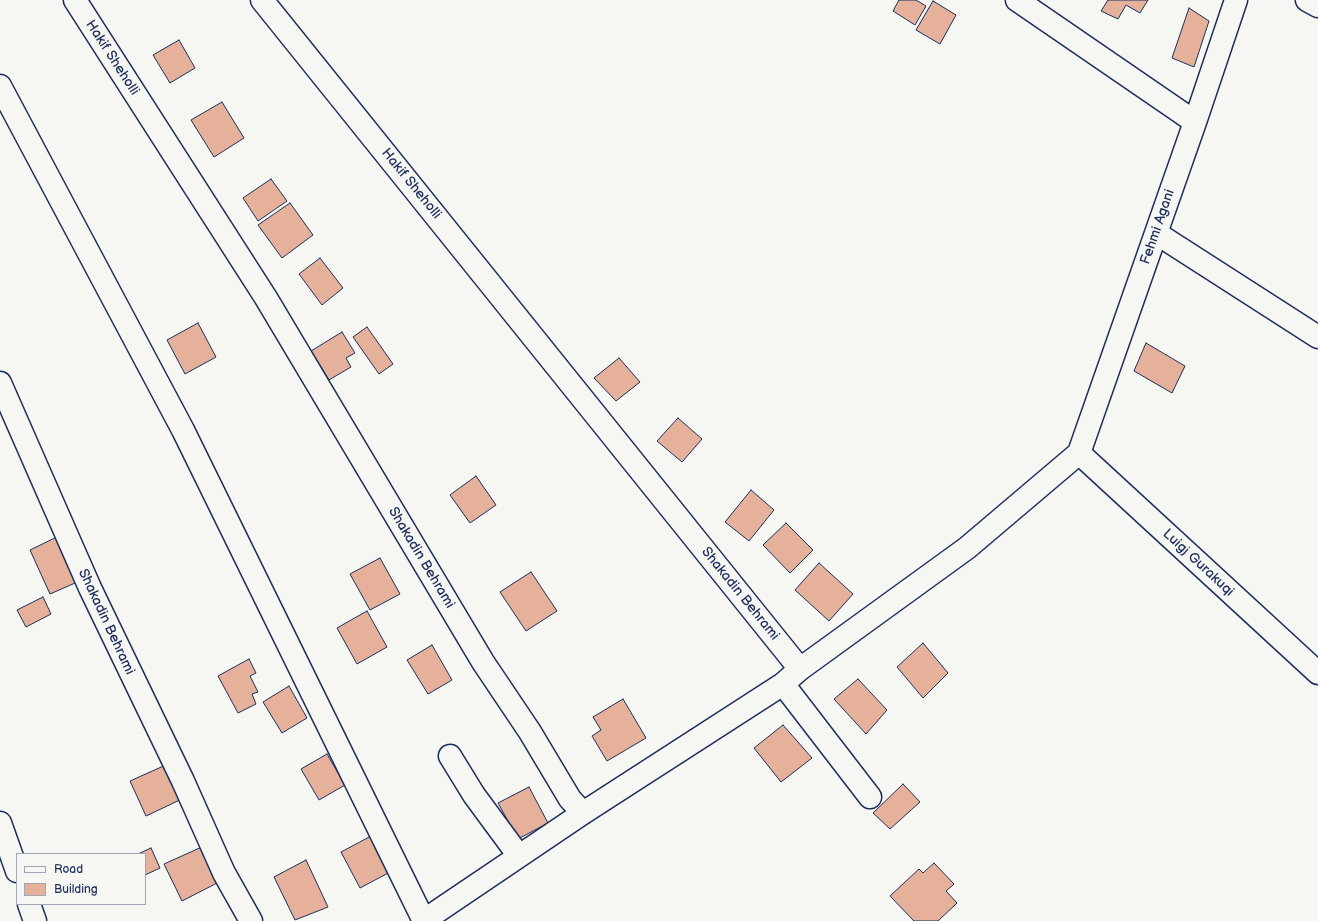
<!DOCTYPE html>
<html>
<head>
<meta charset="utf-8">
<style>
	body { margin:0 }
	#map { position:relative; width:1318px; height:921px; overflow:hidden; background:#f6f6f2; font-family:"Balsamiq Sans",sans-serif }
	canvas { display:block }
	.legend { position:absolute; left:16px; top:853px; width:130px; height:52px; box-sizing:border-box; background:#f6f6f2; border:1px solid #9ea6b7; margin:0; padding:5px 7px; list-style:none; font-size:12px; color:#1b2f5e }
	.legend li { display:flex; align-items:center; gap:8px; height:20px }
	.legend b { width:20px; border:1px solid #9ea6b7 }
</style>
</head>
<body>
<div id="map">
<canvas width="1318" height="921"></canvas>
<ul class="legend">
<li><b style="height:5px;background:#f6f6f2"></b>Road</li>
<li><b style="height:11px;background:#e6b19b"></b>Building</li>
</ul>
</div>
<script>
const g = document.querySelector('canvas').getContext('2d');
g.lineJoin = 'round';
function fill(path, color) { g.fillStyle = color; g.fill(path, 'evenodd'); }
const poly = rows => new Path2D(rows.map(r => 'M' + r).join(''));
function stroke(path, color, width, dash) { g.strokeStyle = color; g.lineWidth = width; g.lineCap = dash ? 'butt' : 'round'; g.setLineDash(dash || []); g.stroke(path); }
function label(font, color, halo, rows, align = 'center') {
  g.font = font + ' "Balsamiq Sans",sans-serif'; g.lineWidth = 3; g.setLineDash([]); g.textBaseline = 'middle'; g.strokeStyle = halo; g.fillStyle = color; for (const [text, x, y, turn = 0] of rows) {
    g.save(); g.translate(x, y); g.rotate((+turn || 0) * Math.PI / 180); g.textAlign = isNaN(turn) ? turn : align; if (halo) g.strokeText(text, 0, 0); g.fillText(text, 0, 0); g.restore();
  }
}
const building = poly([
	[899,0,916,0,926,6,915,25,893,11,899,0],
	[1108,0,1148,0,1140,13,1126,5,1118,19,1101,11,1108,0],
	[933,1,956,15,940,44,916,30,933,1],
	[1189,8,1209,21,1194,67,1172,58,1189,8],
	[179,40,195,68,170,83,153,55,179,40],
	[222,102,244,138,214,157,191,120,222,102],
	[271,179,287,201,258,221,243,198,271,179],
	[290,203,313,235,282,258,258,225,290,203],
	[320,258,343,288,322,305,299,274,320,258],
	[198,323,216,357,185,374,167,340,198,323],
	[367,327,393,364,379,374,353,337,367,327],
	[342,332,355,353,346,358,351,367,329,380,311,351,342,332],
	[1146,343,1185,366,1172,393,1134,371,1146,343],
	[619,358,640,382,616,401,594,378,619,358],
	[678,418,702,439,682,462,657,441,678,418],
	[476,476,496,505,470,523,450,495,476,476],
	[751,490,774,510,749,541,725,522,751,490],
	[786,523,813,550,790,573,763,545,786,523],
	[63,534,82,580,50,594,30,550,63,534],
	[380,558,400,594,370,610,350,574,380,558],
	[819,563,853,594,829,621,795,590,819,563],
	[531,572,557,611,526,631,500,592,531,572],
	[43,597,51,614,26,627,17,610,43,597],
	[367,611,387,647,357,664,337,628,367,611],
	[923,643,948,673,923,698,897,667,923,643],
	[432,645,452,680,428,694,407,660,432,645],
	[249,659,256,673,250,676,258,692,252,694,256,704,238,713,218,676,249,659],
	[858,679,887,710,866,734,834,699,858,679],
	[289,686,307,718,282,733,263,702,289,686],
	[623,699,646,738,607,761,592,736,601,730,593,717,623,699],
	[783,725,812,758,781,782,754,748,783,725],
	[327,754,345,785,319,800,301,769,327,754],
	[168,764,184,798,146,816,130,781,168,764],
	[903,784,920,802,890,829,873,813,903,784],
	[529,787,548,823,518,839,498,803,529,787],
	[373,835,392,871,360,888,341,852,373,835],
	[204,846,221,881,182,901,164,864,204,846],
	[151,848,160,868,145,875,145,854,138,854,151,848],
	[306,860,328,907,295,920,274,877,306,860],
	[934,863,954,884,946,891,957,903,938,921,914,921,890,896,919,869,923,873,934,863]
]);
const minor = poly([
	[75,0,266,298,483,662,530,732,570,799,583,813],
	[262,0,800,669],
	[1017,0,1195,122],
	[1307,0,1318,6],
	[0,86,183,430,424,921],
	[1156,233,1318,337],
	[0,383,90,588,183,781,224,873,251,921],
	[1079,453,1195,122,1236,0],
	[1079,453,1318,673],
	[783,684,870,797],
	[450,756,474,795,519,856],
	[0,823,17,871],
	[29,904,35,921],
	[423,921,583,813,783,684,800,669,967,548,1079,453]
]);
const streetNames = [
	["Hakif Sheholli",112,58,57],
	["Hakif Sheholli",411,184,51],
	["Fehmi Agani",1158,227,-71],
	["Shakadin Behrami",421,558,59],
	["Luigj Gurakuqi",1198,563,43],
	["Shakadin Behrami",740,594,51],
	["Shakadin Behrami",106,622,65]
];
fill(building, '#e6b19b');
stroke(building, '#1b2f5e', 1);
stroke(minor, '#1b2f5e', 25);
stroke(minor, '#f6f6f2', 22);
label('14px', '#1b2f5e', '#f6f6f2', streetNames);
</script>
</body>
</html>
